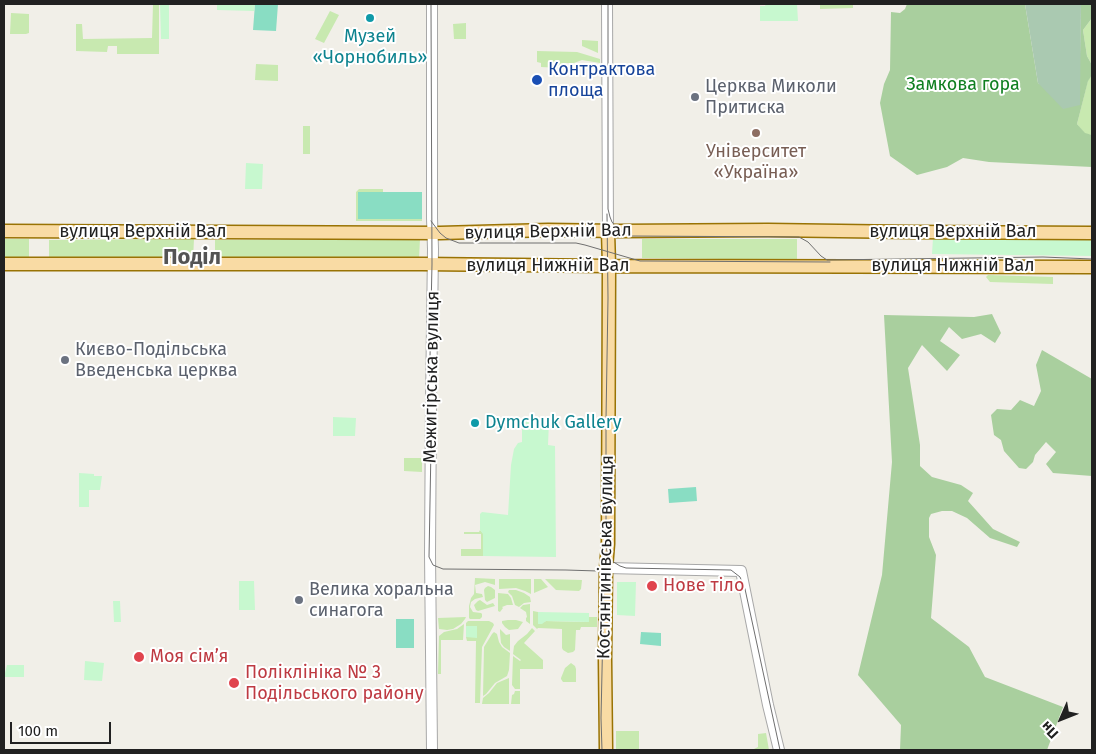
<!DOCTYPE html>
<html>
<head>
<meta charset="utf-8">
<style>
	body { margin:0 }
	#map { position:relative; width:1096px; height:754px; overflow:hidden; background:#f1efe8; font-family:"Fira Sans",sans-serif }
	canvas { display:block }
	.frame { position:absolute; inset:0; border:5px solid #212121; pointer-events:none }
	.north { position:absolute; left:1036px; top:694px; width:50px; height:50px; -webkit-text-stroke:4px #fff; paint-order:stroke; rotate:226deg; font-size:14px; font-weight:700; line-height:20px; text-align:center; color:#212121 }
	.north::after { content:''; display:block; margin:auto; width:18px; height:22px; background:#212121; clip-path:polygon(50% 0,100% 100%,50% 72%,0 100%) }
	.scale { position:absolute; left:10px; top:722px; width:101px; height:22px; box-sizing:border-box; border:2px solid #212121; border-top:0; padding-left:6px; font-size:15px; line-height:18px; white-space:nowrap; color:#212121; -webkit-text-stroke:4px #fff; paint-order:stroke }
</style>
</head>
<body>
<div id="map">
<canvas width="1096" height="754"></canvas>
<div class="frame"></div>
<div class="north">Пн</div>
<div class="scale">100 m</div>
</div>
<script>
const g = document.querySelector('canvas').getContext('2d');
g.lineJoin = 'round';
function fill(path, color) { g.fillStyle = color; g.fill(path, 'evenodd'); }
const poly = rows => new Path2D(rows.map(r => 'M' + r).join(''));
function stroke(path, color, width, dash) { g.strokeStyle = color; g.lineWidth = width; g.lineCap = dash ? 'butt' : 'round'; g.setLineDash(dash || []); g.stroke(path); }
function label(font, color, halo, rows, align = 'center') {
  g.font = font + ' "Fira Sans",sans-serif'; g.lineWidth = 4; g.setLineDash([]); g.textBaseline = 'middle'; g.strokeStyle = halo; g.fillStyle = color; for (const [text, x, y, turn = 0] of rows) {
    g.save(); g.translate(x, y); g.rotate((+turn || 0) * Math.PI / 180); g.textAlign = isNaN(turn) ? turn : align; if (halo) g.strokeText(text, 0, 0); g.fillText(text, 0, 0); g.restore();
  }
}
const grass = poly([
	[153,4,159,4,159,54,117,54,117,46,108,46,107,52,76,51,76,24,82,24,83,39,152,38],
	[820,4,853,4,853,8,820,9],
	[330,11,339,15,324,43,315,39],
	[11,13,29,14,29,33,26,34,10,34],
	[1092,18,1092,65,1087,56,1083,30],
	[466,23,466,39,454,39,453,24],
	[582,40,598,41,598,53,582,46],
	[537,51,577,52,600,59,600,63,582,60,574,63,563,63,562,68,541,67,541,63,537,62],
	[256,64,278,65,278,81,255,80],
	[1092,75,1092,135,1085,134,1077,124,1088,80],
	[303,126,310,126,310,154,303,154],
	[359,189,383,189,383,192,358,192,358,219,422,219,422,221,356,221,356,192],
	[4,239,29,239,29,259,4,259],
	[194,239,193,259,49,259,49,240],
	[420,239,419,259,215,259,215,240],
	[642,239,797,239,797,260,642,258],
	[988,275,1053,277,1053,284,990,282,986,277],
	[404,458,422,458,422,472,404,471],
	[480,530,483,533,483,556,461,556,461,549,481,549,481,534,464,534,464,532,479,532],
	[475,578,495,579,495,585,485,582,475,585,476,593,482,594,483,597,475,599,471,602,470,607,473,612,481,613,482,614,482,617,480,619,470,619,469,618,469,606,471,598,474,594],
	[499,579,531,579,531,594,525,591,516,588,499,589],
	[534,579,541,579,548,587,534,593],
	[545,579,582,580,581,589,579,591,556,590],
	[488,586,491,587,495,590,495,598,487,602,485,600,484,590,485,588],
	[509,590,516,590,524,593,530,597,531,602,524,603,519,607,515,605,512,596,508,592],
	[498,593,508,594,511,598,513,605,507,605,502,607,503,608,500,612,498,611],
	[480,600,487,605,493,603,495,606,478,611,476,610,474,605,478,601],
	[530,604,530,624,526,621,526,618,527,617,526,612,520,608,523,605],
	[533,611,538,612,538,624,546,621,588,622,589,617,597,617,597,627,581,627,580,630,576,630,575,650,573,652,568,653,563,650,562,648,562,629,538,628,537,629,533,625],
	[466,617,465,619,461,624,453,629,447,630,439,629,438,618],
	[508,620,516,620,523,622,518,629,509,630,505,627,502,623,502,621],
	[468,621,489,621,493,623,494,625,482,647,480,703,475,703,476,641,467,641,466,637,477,637,477,626,466,626,466,623],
	[464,624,463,640,441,640,441,674,438,674,439,636,444,632,457,629],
	[532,628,535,631,524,643,543,660,543,669,520,669,520,689,515,689,512,685,513,656,520,661,521,660,513,654,514,646,518,641,527,634],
	[500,629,506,635,510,634,510,651,504,647,501,643,500,633],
	[494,632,497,634,499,642,502,647,510,653,509,670,507,676,495,683,486,694,483,696,484,647,492,634],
	[571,663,575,666,576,669,576,682,563,682,561,679,561,678,565,668],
	[509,678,509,704,482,704,483,698,489,693,497,683],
	[515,691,520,691,520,704,511,704,512,695,514,694],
	[616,731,639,731,639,750,616,750],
	[766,733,769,750,754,750,754,749,758,747,758,734]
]);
const forest = poly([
	[907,4,1025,4,1038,83,1079,105,1081,4,1092,4,1092,18,1083,30,1087,56,1092,65,1092,75,1088,81,1077,124,1085,133,1092,135,1092,167,989,162,963,158,947,167,917,175,890,156,880,103,884,84,890,70,891,12,900,13,905,9],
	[992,314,1001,333,995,343,981,334,962,339,949,327,940,341,960,355,947,371,922,345,908,368,920,445,920,466,932,477,961,485,973,493,968,501,993,529,1020,542,1017,547,990,538,967,518,952,511,942,511,931,514,929,518,929,537,936,555,931,618,969,647,985,677,1063,707,1047,750,900,750,901,725,858,675,882,575,892,462,884,315,974,317],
	[1042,350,1092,379,1092,476,1053,473,1046,464,1056,452,1046,442,1035,455,1033,462,1026,469,1019,468,1004,451,1001,440,994,435,991,415,997,409,1011,410,1020,400,1034,406,1041,391,1036,365]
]);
const cemetery = poly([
	[1025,4,1081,4,1080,105,1063,109,1038,83]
]);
const park = poly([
	[160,4,169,4,169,39,161,39],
	[217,4,255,4,254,11,217,10],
	[766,4,797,4,798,21,760,21,760,6,765,6],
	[246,163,263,164,262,189,245,189],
	[933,238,1092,240,1092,256,932,254],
	[333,417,356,418,355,436,333,436],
	[522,420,549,421,548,445,555,446,556,557,483,556,483,534,480,530,480,514,482,512,508,515,511,465,514,449,518,443,522,442],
	[79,473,94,474,94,476,102,476,100,490,89,490,89,507,79,507],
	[239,581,254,581,255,610,239,610],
	[617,582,636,582,635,616,617,615],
	[113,601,120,601,121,622,114,622],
	[538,612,589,613,589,622,546,621,542,624,538,624],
	[466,626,477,626,477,638,466,637],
	[85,661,104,663,102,681,84,680],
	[7,665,24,665,24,677,4,677]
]);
const pitch = poly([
	[255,4,278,4,276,31,253,30],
	[358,192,422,192,422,219,358,219],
	[696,487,697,501,669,503,668,489],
	[396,619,414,619,414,648,396,648],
	[641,632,661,633,661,646,640,644]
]);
const minor = poly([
	[607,4,608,231],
	[606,568,741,571,768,705,779,750],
	[432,750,430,554,431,403,433,249,432,218,432,4]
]);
const major = poly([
	[4,231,440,233,548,230,620,231,768,230,911,232,1092,233],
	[4,264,422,264,607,266,1092,267],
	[606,750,605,659,606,568,608,544,609,266,608,231]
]);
const tram = poly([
	[431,4,432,264,429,403,431,447,429,557,433,565,443,569,566,570,598,571,604,579,601,718,602,750],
	[608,4,608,209,610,217,612,222,616,227,624,233,632,236,799,237,808,242,821,256,827,260,1043,257,1092,259],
	[607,214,608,298,606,419,606,544,607,552,612,561,620,566,626,568,731,570,740,577,745,589,780,750],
	[431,221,440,233,446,238,459,243,576,243,585,245,640,261,646,261,830,262]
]);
const markers = [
	[370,18,5,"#0f9aa8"],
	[537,80,6,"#1a4fb4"],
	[695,97,5,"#6b7280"],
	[756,133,5,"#8d6e63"],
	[65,360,5,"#6b7280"],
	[475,423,5,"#0f9aa8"],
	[652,586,6,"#e0444e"],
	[299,600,5,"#6b7280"],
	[139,657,6,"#e0444e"],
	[234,683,6,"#e0444e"]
];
const cultureNames = [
	["Музей",370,37],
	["«Чорнобиль»",370,58],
	["Dymchuk Gallery",485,423,"left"]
];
const transitNames = [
	["Контрактова",548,70],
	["площа",548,91]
];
const parkNames = [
	["Замкова гора",963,85]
];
const worshipNames = [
	["Церква Миколи",705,87],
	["Притиска",705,108],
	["Києво-Подільська",75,350],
	["Введенська церква",75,371],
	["Велика хоральна",309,590],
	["синагога",309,611]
];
const educationNames = [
	["Університет",756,152],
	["«Україна»",756,173]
];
const streetNames = [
	["вулиця Верхній Вал",143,232],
	["вулиця Верхній Вал",548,232,-1],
	["вулиця Верхній Вал",953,232],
	["вулиця Нижній Вал",548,266],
	["вулиця Нижній Вал",953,266],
	["Межигірська вулиця",432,377,-89],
	["Костянтинівська вулиця",606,557,-89]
];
const healthNames = [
	["Нове тіло",663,586],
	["Моя сім’я",150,657],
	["Поліклініка № 3",245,673],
	["Подільського району",245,694]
];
const districtNames = [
	["Поділ",192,258]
];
fill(grass, '#c8e9b0');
fill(forest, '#a9cf9e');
fill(cemetery, '#aac9b1');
fill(park, '#c7f8cf');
fill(pitch, '#89ddc3');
stroke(minor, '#a8a8a8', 12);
stroke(major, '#997304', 15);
stroke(minor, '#fff', 10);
stroke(major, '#f9dba4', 12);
stroke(tram, '#6f6f6f', 1);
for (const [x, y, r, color] of markers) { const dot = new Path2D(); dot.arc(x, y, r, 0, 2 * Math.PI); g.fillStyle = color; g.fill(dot); stroke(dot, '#fff', 2); }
label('18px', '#0d838f', '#fff', cultureNames);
label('18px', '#164399', '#fff', transitNames, 'left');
label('18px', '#0f7f20', '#fff', parkNames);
label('18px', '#5b616d', '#fff', worshipNames, 'left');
label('18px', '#785e54', '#fff', educationNames);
label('18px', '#212121', '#fff', streetNames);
label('18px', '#be3a42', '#fff', healthNames, 'left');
label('bold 22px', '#545454', '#fff', districtNames);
</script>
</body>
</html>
